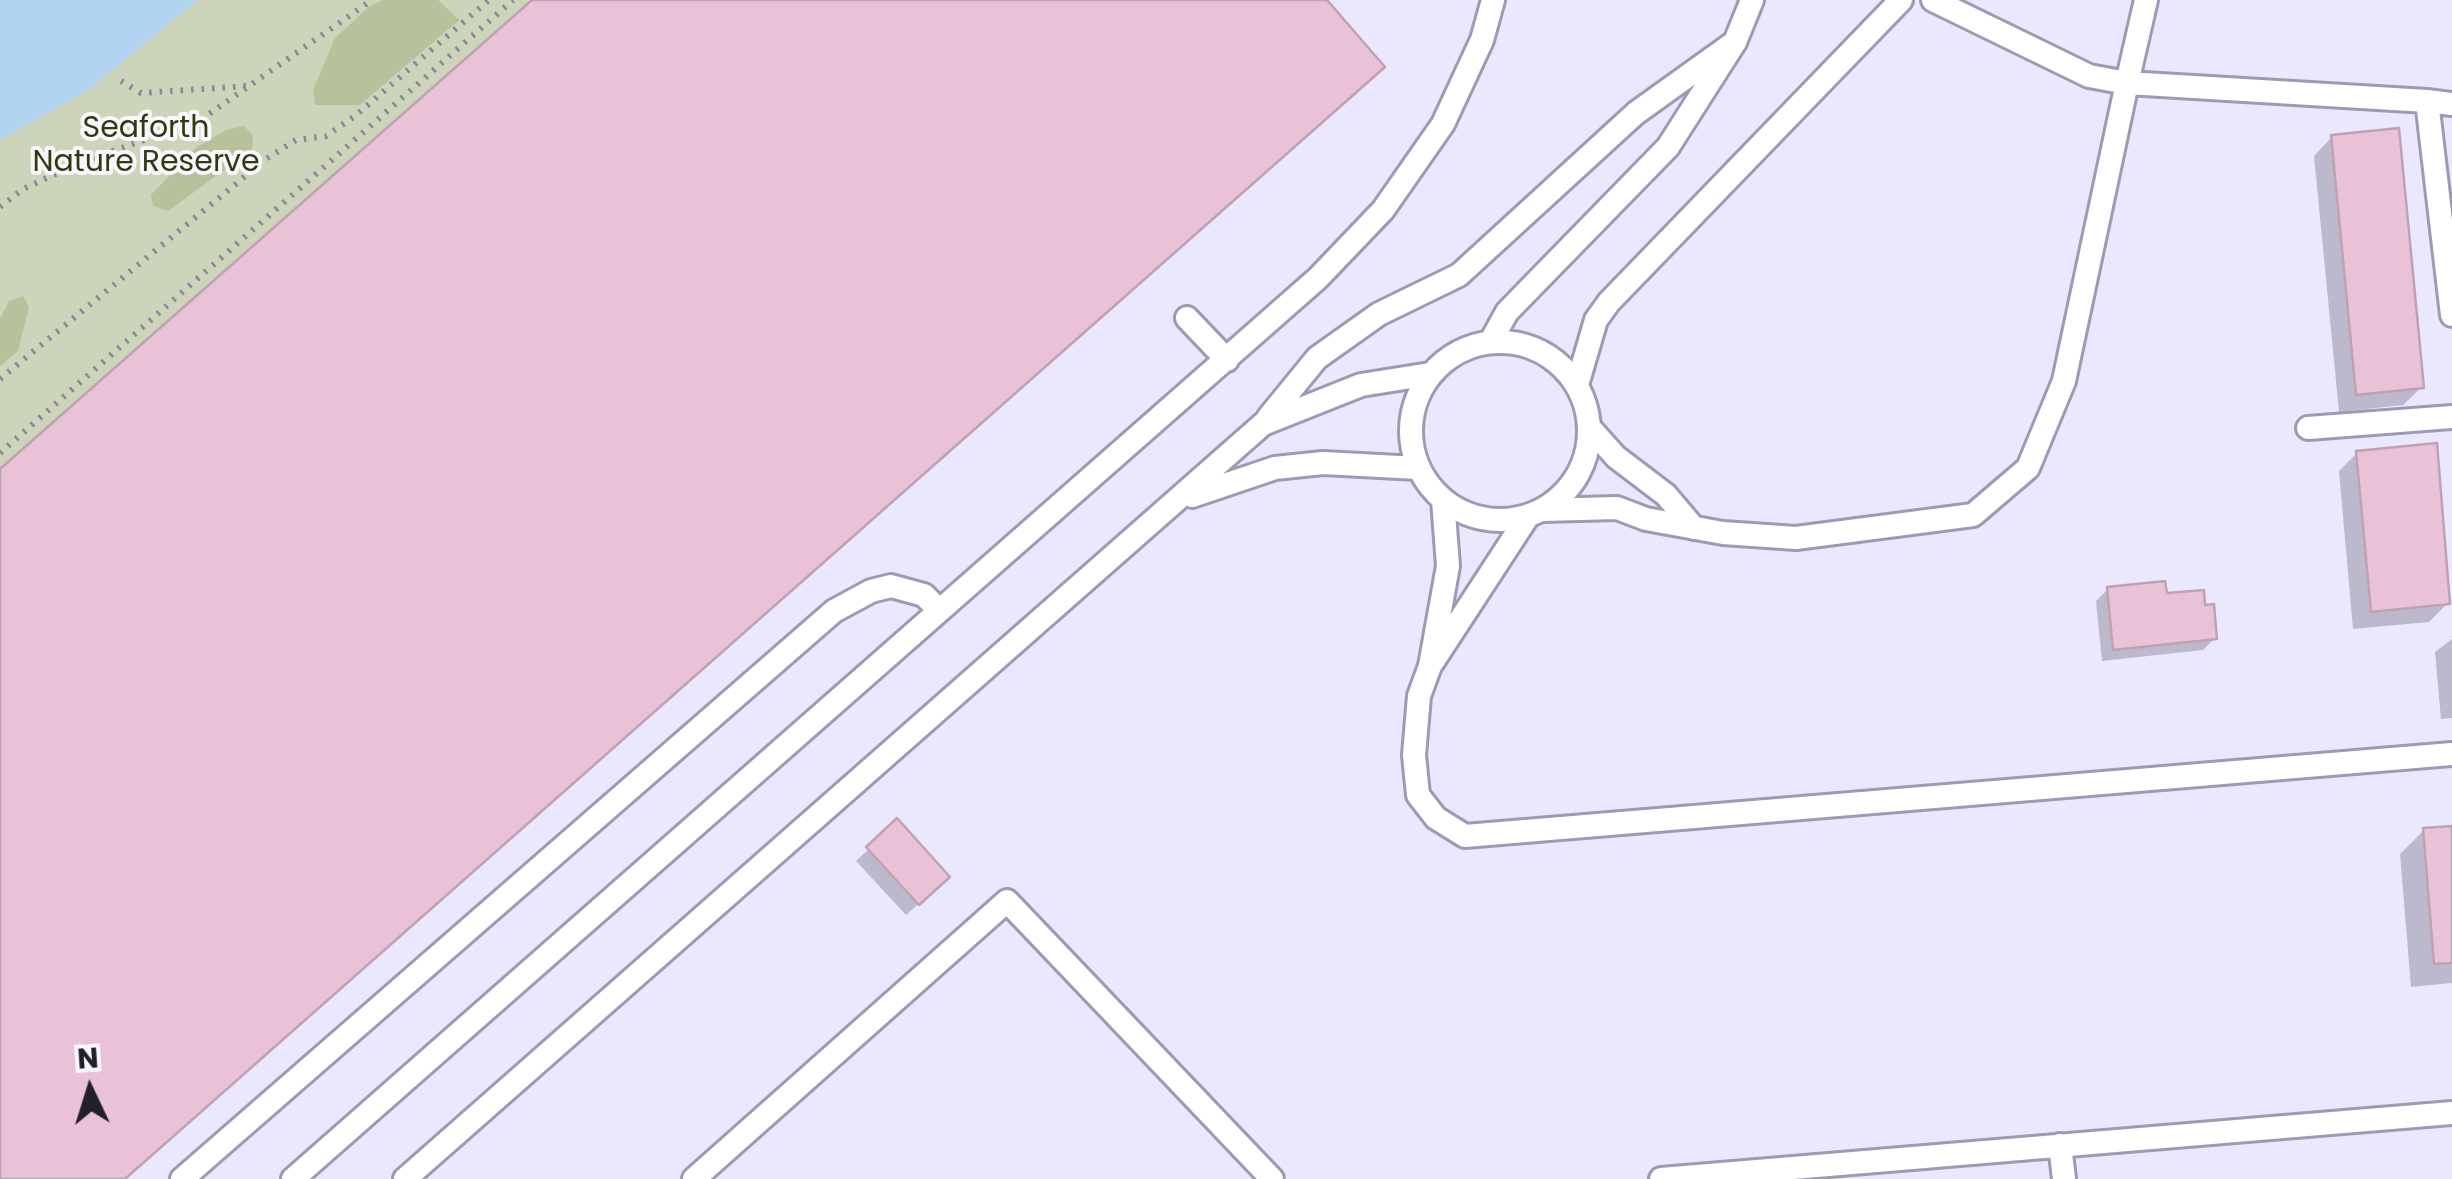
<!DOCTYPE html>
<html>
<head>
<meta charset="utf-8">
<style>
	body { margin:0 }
	#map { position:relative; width:2452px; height:1179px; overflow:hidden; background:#eae8fe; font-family:Poppins,sans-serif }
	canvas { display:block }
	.north { position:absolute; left:40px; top:1039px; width:100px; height:100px; -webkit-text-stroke:8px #f8f7fd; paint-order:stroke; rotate:356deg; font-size:28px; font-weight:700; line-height:40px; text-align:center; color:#22212b }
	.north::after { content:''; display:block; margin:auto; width:35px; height:45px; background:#22212b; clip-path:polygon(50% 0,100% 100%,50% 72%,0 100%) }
</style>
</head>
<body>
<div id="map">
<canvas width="2452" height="1179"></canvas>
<div class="north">N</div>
</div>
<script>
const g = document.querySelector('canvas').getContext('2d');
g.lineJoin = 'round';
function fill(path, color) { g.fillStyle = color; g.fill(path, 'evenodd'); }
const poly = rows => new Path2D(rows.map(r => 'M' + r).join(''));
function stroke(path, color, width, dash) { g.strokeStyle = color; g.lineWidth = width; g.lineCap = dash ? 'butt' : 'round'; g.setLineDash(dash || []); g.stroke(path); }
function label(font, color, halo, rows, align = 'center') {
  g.font = font + ' Poppins,sans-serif'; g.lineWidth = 8; g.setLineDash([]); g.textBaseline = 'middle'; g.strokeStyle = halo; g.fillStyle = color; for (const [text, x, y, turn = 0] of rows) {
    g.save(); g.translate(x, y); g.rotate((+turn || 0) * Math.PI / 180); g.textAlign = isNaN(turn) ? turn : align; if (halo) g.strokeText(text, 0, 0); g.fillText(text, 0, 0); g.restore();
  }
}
const green = poly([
	[0,0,532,0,0,469]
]);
const forest = poly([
	[383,0,438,0,459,20,360,105,315,105,313,90,335,38,370,6],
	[244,126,253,135,252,150,168,211,153,206,151,195,197,147,226,130],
	[23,296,29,307,18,351,0,366,0,319,9,301]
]);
const water = poly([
	[0,0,198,0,87,91,0,140]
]);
const shadow = poly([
	[535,0,1323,0,1382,67,125,1179,0,1179,0,472],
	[2332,137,2422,387,2403,405,2339,412,2314,156],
	[2357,453,2448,603,2429,622,2353,629,2339,471],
	[2108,589,2165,596,2215,638,2203,650,2102,661,2096,601],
	[2452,639,2452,718,2441,719,2435,652],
	[897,822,935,889,906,915,856,861],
	[2452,828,2452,983,2411,987,2400,854,2424,830]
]);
const building = poly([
	[532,0,1327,0,1385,67,125,1179,0,1179,0,469,532,0],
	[2399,128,2424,388,2356,395,2331,135,2399,128],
	[2437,443,2450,604,2371,612,2356,451,2437,443],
	[2165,581,2167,593,2204,590,2205,605,2214,604,2217,639,2113,650,2107,587,2165,581],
	[897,818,950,877,919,905,866,847,897,818],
	[2452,826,2452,963,2434,964,2423,828,2452,826]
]);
const path = poly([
	[121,81,141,93,249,86],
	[0,207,23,189,81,162,199,121,372,0],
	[0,379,266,159,296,140,326,136,355,116,489,0],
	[0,453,513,0]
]);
const service = poly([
	[2146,0,2127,83,2427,101,2452,315],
	[2427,101,2452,104],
	[1187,318,1227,360],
	[1491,341,1507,312,1668,147,1735,42,1752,0],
	'1411 431a89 89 0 1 1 178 0a89 89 0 1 1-178 0Z',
	[1577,385,1596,320,1609,302,1901,0],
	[1268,418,1317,358,1379,314,1459,275,1636,113,1735,42],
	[1590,428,1616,457,1666,495,1694,528],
	[2308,428,2452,417],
	[1192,496,1275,468,1323,463,1418,468],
	[1443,500,1448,566,1430,666,1419,696,1414,755,1418,795,1436,818,1465,836,2452,754],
	[1543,510,1617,508,1646,519,1723,533,1796,538,1973,515,2028,468,2064,381,2127,83,2089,76,1933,0],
	[1432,663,1528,516],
	[2060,1145,2064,1179],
	[182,1179,834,611,871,591,891,586,924,595,938,609],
	[293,1179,1318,278,1383,210,1443,124,1482,40,1493,0],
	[405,1179,1263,424,1361,385,1430,374],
	[694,1179,1007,901,1272,1179],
	[1661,1179,2452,1113]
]);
const parkNames = [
	["Seaforth",146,129],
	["Nature Reserve",146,163]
];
fill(green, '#ccd4b9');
fill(forest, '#b7c29c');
fill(water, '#b2d4f0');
fill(shadow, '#0003');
fill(building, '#eac2d8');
stroke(building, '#bea2b1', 2.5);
stroke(service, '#9d9ab4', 28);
stroke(path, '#898898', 6, [2.5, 8]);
stroke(service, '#fff', 22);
label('30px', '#313a0e', '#f8f7fd', parkNames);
</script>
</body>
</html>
